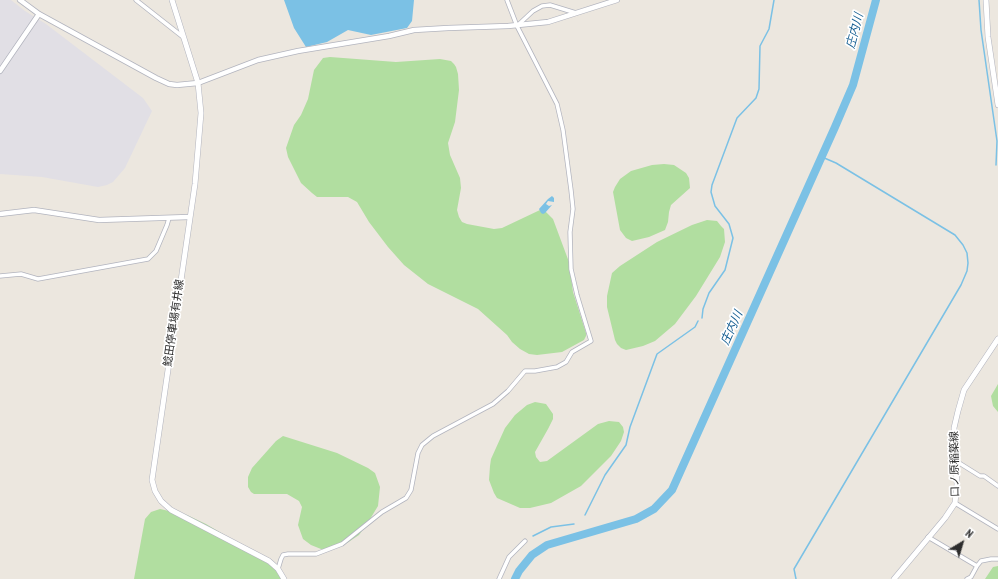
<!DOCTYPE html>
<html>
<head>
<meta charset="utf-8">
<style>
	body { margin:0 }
	#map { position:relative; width:998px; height:579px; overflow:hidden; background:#ece7df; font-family:"PT Sans Narrow",sans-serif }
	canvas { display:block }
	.north { position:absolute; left:942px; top:523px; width:40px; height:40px; -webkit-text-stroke:3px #fff; paint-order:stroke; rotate:38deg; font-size:11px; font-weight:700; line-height:16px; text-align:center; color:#2c2c2c }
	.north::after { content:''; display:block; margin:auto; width:14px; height:18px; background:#2c2c2c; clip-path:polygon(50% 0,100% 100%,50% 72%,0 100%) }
</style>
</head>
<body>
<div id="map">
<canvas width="998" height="579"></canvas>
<div class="north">N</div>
</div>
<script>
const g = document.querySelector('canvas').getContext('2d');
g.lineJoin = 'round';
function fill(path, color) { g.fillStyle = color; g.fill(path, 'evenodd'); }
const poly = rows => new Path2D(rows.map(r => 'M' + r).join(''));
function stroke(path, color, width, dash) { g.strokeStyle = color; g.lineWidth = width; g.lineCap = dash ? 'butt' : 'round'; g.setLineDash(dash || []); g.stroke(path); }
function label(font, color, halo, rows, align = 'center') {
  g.font = font + ' "PT Sans Narrow","Noto Sans JP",sans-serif'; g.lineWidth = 3.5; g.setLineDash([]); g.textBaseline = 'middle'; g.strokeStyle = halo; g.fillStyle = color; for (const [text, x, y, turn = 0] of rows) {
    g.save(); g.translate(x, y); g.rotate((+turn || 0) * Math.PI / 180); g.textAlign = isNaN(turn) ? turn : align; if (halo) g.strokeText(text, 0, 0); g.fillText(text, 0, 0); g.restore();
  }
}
const industrial = poly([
	[0,0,11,0,25,11,46,24,143,98,152,111,125,168,113,182,107,185,98,187,42,177,0,174]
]);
const green = poly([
	[330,57,396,62,440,59,451,61,454,64,456,67,458,74,459,90,455,122,448,143,450,155,460,178,461,188,457,210,459,217,462,222,467,224,494,229,502,228,540,210,544,210,553,219,569,262,573,292,586,333,586,336,584,340,562,352,537,355,529,354,520,349,512,342,507,335,478,309,428,284,404,265,388,247,369,222,357,202,348,197,317,197,312,193,301,183,288,157,286,148,294,125,301,115,308,99,314,70,323,58],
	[664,164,674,165,686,173,689,178,690,188,671,205,669,212,668,222,665,230,649,237,632,241,626,238,620,230,613,192,615,187,620,179,631,171,652,165],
	[707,220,717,221,721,226,724,229,725,242,720,257,696,296,675,324,655,341,643,346,626,350,621,348,617,344,615,340,607,307,607,296,612,273,620,266,657,242,692,225],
	[998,384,998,412,993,406,991,396],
	[535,402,546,404,553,414,553,419,548,429,535,452,536,457,540,462,547,461,598,424,609,421,619,422,623,427,624,432,621,441,611,456,581,486,551,503,530,508,520,508,497,498,494,493,489,480,490,466,491,459,505,428,515,415,527,405],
	[283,436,337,453,368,468,375,473,380,487,378,506,367,524,359,535,347,543,329,549,321,549,311,545,303,539,298,525,302,507,299,501,287,494,254,494,251,492,248,487,248,477,252,468,276,441],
	[160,509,187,515,206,524,243,546,284,575,287,579,134,579,145,519,151,512],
	[998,566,998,579,985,579,993,567]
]);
const water = poly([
	[284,0,414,0,412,21,407,28,371,35,348,30,327,42,306,47,294,28],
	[552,196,554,198,554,202,548,201,546,204,549,206,552,205,545,213,543,214,541,213,539,209,548,199]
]);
const stream = poly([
	[979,0,981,30,997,141,996,165],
	[702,318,703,309,709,293,725,270,733,238,729,224,715,206,711,192,712,185,737,118,756,98,759,89,760,46,769,29,774,0],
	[585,515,605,475,626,445,630,427,657,354,695,327,698,321],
	[533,536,551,527,574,524],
	[796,579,794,569,961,285,967,271,968,263,967,253,963,245,955,235,836,163,822,157]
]);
const river = poly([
	[515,579,519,571,532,555,547,545,636,519,654,509,672,490,835,127,853,85,876,0]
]);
const minor = poly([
	[136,0,183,37],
	[518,25,533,11,542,6,550,5,576,13],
	[0,276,21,274,38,279,148,259,156,251,167,225,169,218],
	[956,461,980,476,984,476,998,486],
	[955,503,998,529],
	[928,537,977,566],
	[278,569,281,559,283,555,288,554,316,554,342,544,382,512,406,498,411,490,418,453,422,445,433,436,493,404,508,391,525,371,535,371,557,367,566,362,572,352,591,341,577,295,571,269,570,232,573,209,571,190,563,130,557,104,517,26,507,0],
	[499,579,509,557,525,541],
	[967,579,971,577,977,566,981,561,991,559,998,559]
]);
const tertiary = poly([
	[20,0,39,14,156,78,169,84,177,85,198,83,258,60,298,51,389,36,414,30,448,28,508,26,548,22,617,0],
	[0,71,39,14],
	[0,214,34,210,99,220,189,217]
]);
const secondary = poly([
	[172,0,198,83,201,113,195,184,152,480,155,491,161,501,171,510,269,561,278,569,284,579],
	[986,0,988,37,998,105],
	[894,579,945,518,955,503,957,484,954,428,958,411,964,390,998,339]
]);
const streetNames = [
	["鯰田停車場有井線",174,323,-82],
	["口ノ原稲築線",955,464,-91]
];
const waterNames = [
	["庄内川",855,31,-75],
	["庄内川",732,328,-66]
];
fill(industrial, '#e1dfe5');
fill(green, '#b1dea0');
fill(water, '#7bc1e5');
stroke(stream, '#7bc1e5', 1.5);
stroke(river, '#7bc1e5', 8);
stroke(minor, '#b2b4be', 5);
stroke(tertiary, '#b2b4be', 6);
stroke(secondary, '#b2b4be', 6);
stroke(minor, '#fff', 3.5);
stroke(tertiary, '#fff', 4.5);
stroke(secondary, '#fff', 5);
label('11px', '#2c2c2c', '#fff', streetNames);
label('italic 12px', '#186093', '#fff', waterNames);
</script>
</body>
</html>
